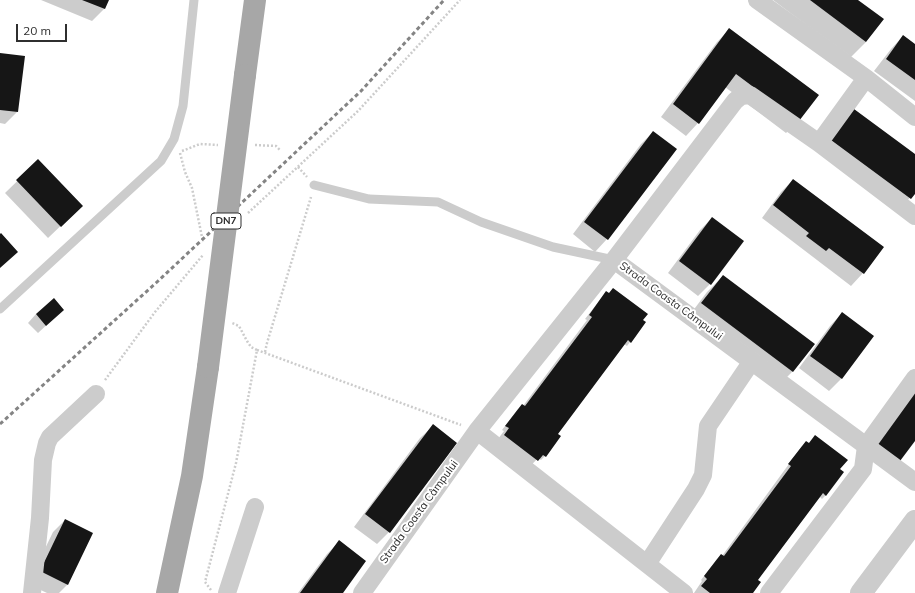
<!DOCTYPE html>
<html>
<head>
<meta charset="utf-8">
<style>
	body { margin:0 }
	#map { position:relative; width:915px; height:593px; overflow:hidden; background:#fff; font-family:Mulish,sans-serif }
	canvas { display:block }
	.scale { position:absolute; left:16px; top:24px; width:51px; height:18px; box-sizing:border-box; border:2px solid #2f2f2f; border-top:0; padding-left:5px; font-size:12px; line-height:14px; white-space:nowrap; color:#2f2f2f; -webkit-text-stroke:3px #fff; paint-order:stroke }
</style>
</head>
<body>
<div id="map">
<canvas width="915" height="593"></canvas>
<div class="scale">20 m</div>
</div>
<script>
const g = document.querySelector('canvas').getContext('2d');
g.lineJoin = 'round';
function fill(path, color) { g.fillStyle = color; g.fill(path, 'evenodd'); }
const poly = rows => new Path2D(rows.map(r => 'M' + r).join(''));
function stroke(path, color, width, dash) { g.strokeStyle = color; g.lineWidth = width; g.lineCap = dash ? 'butt' : 'round'; g.setLineDash(dash || []); g.stroke(path); }
function label(font, color, halo, rows, align = 'center') {
  g.font = font + ' Mulish,sans-serif'; g.lineWidth = 4; g.setLineDash([]); g.textBaseline = 'middle'; g.strokeStyle = halo; g.fillStyle = color; for (const [text, x, y, turn = 0] of rows) {
    g.save(); g.translate(x, y); g.rotate((+turn || 0) * Math.PI / 180); g.textAlign = isNaN(turn) ? turn : align; if (halo) g.strokeText(text, 0, 0); g.fillText(text, 0, 0); g.restore();
  }
}
const shadow = poly([
	[41,0,108,0,104,9,92,21],
	[773,0,857,0,866,42,850,58],
	[729,30,798,121,786,133,725,87,698,123,686,136,661,117,717,42],
	[903,36,915,45,915,101,874,71,891,49],
	[0,54,17,112,5,124,0,123],
	[842,123,915,156,915,192,898,211,820,153],
	[653,132,607,239,595,252,573,234,641,144],
	[38,161,69,218,48,238,5,193],
	[793,180,883,247,863,273,851,286,762,218,781,192],
	[712,218,710,284,698,296,668,273,700,230],
	[723,276,813,344,792,372,777,387,686,320,707,292],
	[603,296,642,320,630,342,627,346,624,344,557,434,560,436,545,456,541,460,538,458,521,476,489,451,504,431,502,430,518,409,523,406,587,320,585,319],
	[63,310,38,333,28,323,36,314],
	[842,313,873,336,841,379,829,391,799,368,830,326],
	[433,426,389,532,377,544,354,527,420,438],
	[815,437,839,470,826,495,822,499,819,496,756,580,752,593,694,593,702,581,701,580,717,559,722,556,802,446,808,444],
	[65,520,67,585,59,593,47,593,28,584,53,532],
	[339,542,341,593,298,593,327,554]
]);
const building = poly([
	[82,0,109,0,105,9],
	[810,0,858,0,884,19,866,42],
	[729,28,819,95,799,121,736,74,699,124,673,104],
	[903,35,915,44,915,80,886,59],
	[0,53,25,56,18,112,0,110],
	[854,109,915,154,915,194,911,199,831,140],
	[653,131,677,149,608,240,584,222],
	[38,159,83,206,61,227,16,180],
	[793,179,884,247,864,274,829,248,826,251,806,236,809,233,773,205],
	[712,217,744,241,711,285,679,261],
	[1,233,18,252,0,268,0,234],
	[723,275,815,344,793,372,701,303],
	[613,288,648,314,643,320,646,322,631,343,628,340,558,434,561,436,546,457,543,455,538,461,504,435,509,428,505,426,522,404,525,406,592,317,589,315,606,291,609,293],
	[54,298,64,310,46,326,36,314],
	[842,312,874,336,842,379,810,356],
	[915,389,915,441,900,461,876,443],
	[433,424,457,443,390,533,365,514],
	[815,435,848,460,840,469,844,472,826,496,823,493,758,580,761,582,753,593,710,593,701,586,707,579,704,576,721,554,724,556,791,466,788,464,806,441,809,443],
	[65,519,93,533,68,585,40,571],
	[339,540,366,561,343,593,300,593]
]);
const path = poly([
	[255,145,276,146,280,150],
	[182,151,200,144,218,145],
	[180,153,185,172,192,188,203,242],
	[298,167,307,177],
	[248,213,358,111,460,0],
	[257,350,461,425],
	[265,352,267,343,311,197],
	[105,380,155,312,203,255],
	[211,590,205,582,236,463,257,350,251,347,247,341,239,326,232,323]
]);
const service = poly([
	[314,185,369,199,438,202,481,222,553,247,614,260],
	[0,309,161,161,174,139,183,106,194,0]
]);
const minor = poly([
	[757,0,866,78,915,117],
	[866,78,819,143,915,216],
	[614,260,915,482],
	[477,431,684,593],
	[647,564,696,489,703,475,708,426,752,361],
	[32,593,40,518,43,460,47,443,50,437,96,394],
	[227,593,255,507],
	[362,593,477,431,614,260,735,101,741,96,750,95,819,143],
	[769,593,863,469,866,446,915,378]
]);
const tertiary = poly([
	[861,593,915,521]
]);
const primary = poly([
	[245,75,255,0],
	[167,593,192,476,208,367]
]);
const rail = poly([
	[0,424,157,282,361,91,444,0]
]);
const primaryBridge = poly([
	[208,367,245,75]
]);
const shields = [
	[226,221,30]
];
const shieldNames = [
	["DN7",226,221]
];
const streetNames = [
	["Strada Coasta Câmpului",671,301,36],
	["Strada Coasta Câmpului",419,512,-54]
];
fill(shadow, '#0003');
fill(building, '#161616');
stroke(path, '#ccc', 2.5, [2, 2]);
stroke(service, '#ccc', 9);
stroke(minor, '#ccc', 18);
stroke(tertiary, '#ccc', 22);
stroke(primary, '#a7a7a7', 22);
stroke(rail, '#848484', 3, [4, 3]);
stroke(primaryBridge, '#a7a7a7', 22);
for (const [x, y, w] of shields) { const box = new Path2D(); box.roundRect(x - w / 2, y - 8, w, 16, 3); g.fillStyle = '#fff'; g.fill(box); stroke(box, '#2f2f2f', 1); }
label('bold 10px', '#2f2f2f', null, shieldNames);
label('11px', '#2f2f2f', '#fff', streetNames);
</script>
</body>
</html>
